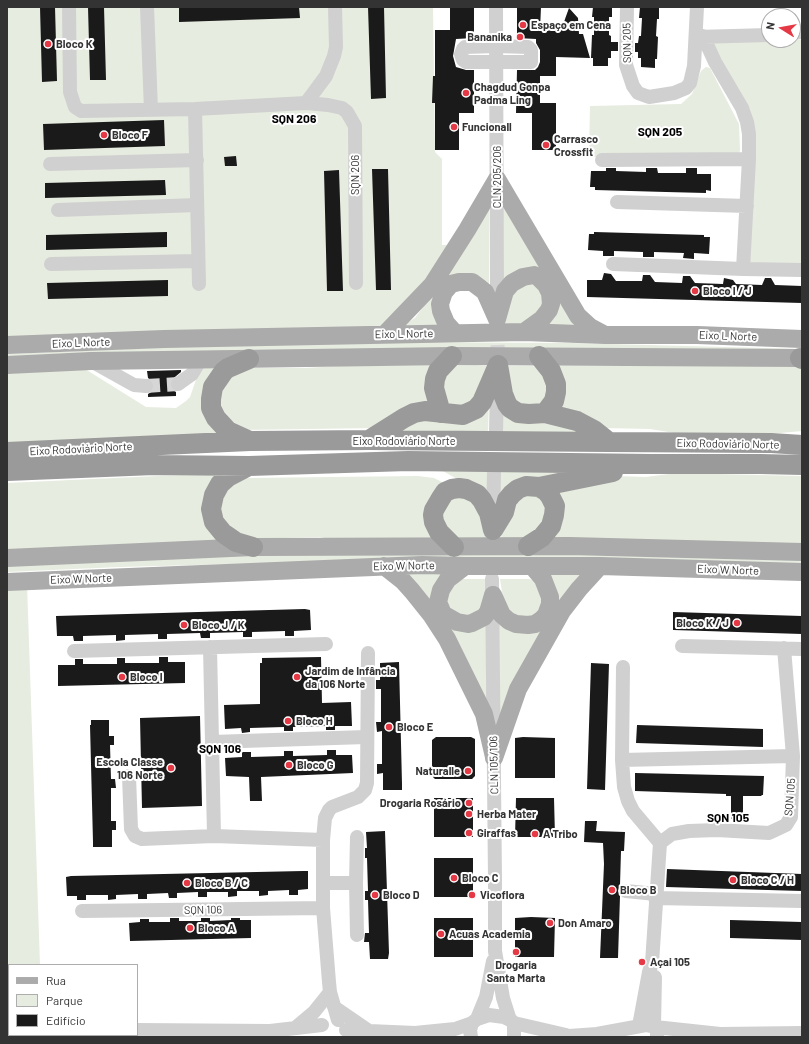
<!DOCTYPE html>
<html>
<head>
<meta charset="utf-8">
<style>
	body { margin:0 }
	#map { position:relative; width:809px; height:1044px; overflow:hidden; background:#fff; font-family:Barlow,sans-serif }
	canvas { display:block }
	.frame { position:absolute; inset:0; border:8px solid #333; pointer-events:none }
	.legend { position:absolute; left:8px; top:964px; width:130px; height:72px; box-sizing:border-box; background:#fff; border:1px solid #adadad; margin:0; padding:5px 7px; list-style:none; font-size:12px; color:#333 }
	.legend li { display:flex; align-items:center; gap:8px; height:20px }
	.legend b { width:20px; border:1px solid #adadad }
	.north { position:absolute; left:761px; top:8px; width:40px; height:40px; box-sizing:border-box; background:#fff; border:1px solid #adadad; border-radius:50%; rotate:281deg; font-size:11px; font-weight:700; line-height:16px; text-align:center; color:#333 }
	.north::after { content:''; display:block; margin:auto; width:14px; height:18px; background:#e63946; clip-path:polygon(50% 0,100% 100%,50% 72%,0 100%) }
</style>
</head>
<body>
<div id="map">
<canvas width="809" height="1044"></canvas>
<div class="frame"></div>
<ul class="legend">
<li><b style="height:5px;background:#ababab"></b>Rua</li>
<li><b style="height:11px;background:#e6ecdf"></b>Parque</li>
<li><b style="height:11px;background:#1a1a1a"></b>Edifício</li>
</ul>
<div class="north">N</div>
</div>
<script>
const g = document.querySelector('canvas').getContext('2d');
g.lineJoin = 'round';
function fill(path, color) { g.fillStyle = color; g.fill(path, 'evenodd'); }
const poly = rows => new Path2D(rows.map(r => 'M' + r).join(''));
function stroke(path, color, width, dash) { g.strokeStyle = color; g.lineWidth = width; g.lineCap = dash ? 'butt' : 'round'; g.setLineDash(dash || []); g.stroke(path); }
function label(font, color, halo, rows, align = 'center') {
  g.font = font + ' Barlow,sans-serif'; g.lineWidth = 4; g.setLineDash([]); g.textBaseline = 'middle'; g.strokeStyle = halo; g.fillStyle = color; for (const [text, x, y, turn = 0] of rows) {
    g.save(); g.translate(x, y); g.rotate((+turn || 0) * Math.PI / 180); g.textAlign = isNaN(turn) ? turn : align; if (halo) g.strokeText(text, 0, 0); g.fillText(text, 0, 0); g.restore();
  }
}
const green = poly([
	[7,7,433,7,435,152,442,159,442,245,449,245,432,279,385,331,7,341],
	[802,40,802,268,739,267,751,125,711,41],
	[706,67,710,68,739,124,740,151,738,154,721,155,589,157,590,106,681,104,692,94,701,71],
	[500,192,585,331,545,326,542,278,501,286],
	[489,196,489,285,471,273,463,273,450,276,448,330,402,326,415,318,426,303],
	[528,283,538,286,546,305,530,324,501,325,507,293],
	[388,342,571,343,802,349,802,355,7,359,7,354,226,345],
	[452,363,488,366,478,400,454,412,436,383],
	[672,364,802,367,802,431,736,437,687,435,650,429,602,428,556,405,552,366,617,366],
	[437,365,432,404,376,428,241,430,219,415,219,385,239,368,305,368,340,366],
	[205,366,216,369,221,433,7,444,7,372,85,369,146,407,176,408,186,401,190,397,197,377],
	[504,366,533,366,546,372,547,405,517,408],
	[489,398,488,433,392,433,400,428],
	[504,406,534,420,590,433,500,433],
	[441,470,489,471,489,507,477,490],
	[500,471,587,471,500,507],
	[222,473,218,540,7,554,7,483],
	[676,473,802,476,802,548,546,541,552,493,615,476,646,477],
	[418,476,434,478,450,486,440,491,440,538,341,542,320,537,242,539,229,535,216,498,219,493,246,478],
	[526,491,551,502,537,537,501,539,506,514],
	[446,498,473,498,488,539,463,540,443,529,439,507],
	[485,552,802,560,802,566,317,562,119,567,7,572,7,565,231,556],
	[452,571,439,614,490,617,488,719,402,575],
	[542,572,587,573,500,723,499,618,548,617],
	[456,579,489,579,488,600,475,617,452,614,444,593],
	[500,579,529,579,536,581,546,603,530,621,505,611],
	[27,584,40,965,9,965,9,1000,7,1000,7,586]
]);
const building = poly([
	[40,7,55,7,57,81,42,82],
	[88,7,104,7,106,80,90,80],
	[179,7,299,7,300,18,179,22],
	[368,7,384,7,386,98,371,99],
	[450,7,474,7,474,38,456,39,453,56,456,67,466,70,474,70,474,113,459,113,459,150,435,150,435,103,432,103,433,76,435,76,435,30,450,30],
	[517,7,541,7,540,30,562,30,565,19,569,8,578,18,579,34,583,34,590,58,556,57,556,76,540,76,540,103,556,103,556,150,532,150,532,113,516,113,517,70,535,70,538,67,540,62,540,50,536,43,536,39,517,38],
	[593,7,612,7,612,17,609,17,609,35,611,36,611,42,618,42,618,51,611,51,611,58,608,58,608,66,593,66,593,58,591,58,592,35,594,35,594,17,592,17],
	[640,7,659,7,659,19,657,19,656,36,658,37,657,59,655,59,655,68,641,67,641,58,638,58,638,52,635,52,635,43,638,43,639,36,641,36,642,18,639,18],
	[164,120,165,146,44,150,43,124],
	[236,156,237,166,225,166,224,157],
	[606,168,616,168,616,171,646,172,646,168,657,168,658,173,686,173,686,168,697,168,697,174,711,174,711,191,706,190,706,193,666,192,595,190,595,187,590,187,591,171,606,171],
	[372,169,388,169,391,290,376,290],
	[339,170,343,291,327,291,324,171],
	[165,180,166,195,45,198,45,183],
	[167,232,167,247,46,250,46,235],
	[594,232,704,235,704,237,710,237,709,254,694,253,694,259,683,258,684,253,654,252,654,257,643,257,643,252,614,251,614,256,603,256,603,251,588,250,589,234,594,234],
	[604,273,611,274,616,281,642,281,643,275,650,275,655,282,682,283,683,276,690,276,695,283,723,284,724,278,733,280,736,284,762,285,765,278,771,278,775,285,802,286,802,303,587,297,587,280,602,280],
	[168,280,168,296,48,299,47,283],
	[181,370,181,372,170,381,170,385,171,389,176,392,176,396,148,397,148,394,153,391,154,386,153,382,148,378,147,371],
	[305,609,310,610,311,630,294,631,294,636,285,636,285,631,252,632,252,637,243,637,243,632,210,633,210,638,201,638,200,633,167,634,167,639,158,639,158,634,125,635,125,640,116,641,116,635,83,636,83,641,74,641,73,636,57,636,56,616],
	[673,612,802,616,802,634,673,630],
	[159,657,168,657,168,662,185,662,185,683,58,686,58,665,75,665,75,659,83,659,83,664,117,664,117,658,125,658,125,663,159,663],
	[321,657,322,703,351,702,352,726,335,726,335,730,326,730,326,726,293,727,293,731,284,731,284,727,250,728,250,732,242,733,241,728,225,729,224,705,260,704,260,663,262,663,262,658],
	[399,662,402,784,402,790,383,790,383,773,377,774,377,764,382,764,382,731,377,732,376,722,381,722,381,689,376,689,376,680,380,680,380,663],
	[591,663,609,664,605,790,587,789],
	[200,716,202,806,142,808,140,718],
	[91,720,109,720,109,736,114,736,114,745,110,745,111,779,115,779,116,788,111,788,111,821,116,821,116,830,112,830,112,847,93,847,93,842,90,725,91,725],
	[637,725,763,729,763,747,636,743],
	[436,737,471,737,475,739,475,776,472,779,435,779,432,776,432,740],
	[523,737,555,738,555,778,515,778,515,738],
	[327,750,336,750,336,755,352,755,353,773,261,777,262,801,250,801,249,777,226,776,225,758,242,757,242,752,251,752,251,757,284,756,284,751,293,751,293,756,327,755],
	[635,773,764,776,763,795,762,795,761,796,743,796,743,819,731,819,731,796,726,796,726,794,635,791],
	[434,798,473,798,473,837,434,837],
	[516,798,554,798,555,837,515,837],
	[585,821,597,821,596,831,625,832,624,851,621,851,620,885,618,891,620,896,618,958,600,958,604,864,603,843,584,842],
	[385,831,389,953,388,959,370,959,369,942,364,942,365,933,369,933,368,900,365,900,365,891,368,891,367,858,365,858,365,848,367,848,366,832],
	[434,858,473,858,473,897,434,897],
	[667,869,802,874,802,891,666,887],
	[303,871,308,871,308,889,298,890,298,895,289,895,289,890,268,891,268,895,259,896,259,891,237,891,237,896,228,897,228,892,207,892,207,897,198,897,198,892,177,893,177,898,169,898,168,893,147,894,147,899,138,899,138,894,116,895,116,899,108,900,108,895,86,895,86,900,77,900,77,896,67,896,66,877,71,876],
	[531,917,555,918,554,957,515,957,515,918],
	[170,918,179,918,179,921,201,921,201,918,210,918,210,921,231,920,231,918,240,918,240,920,251,920,251,938,130,941,129,923,140,922,140,919,149,919,149,922,170,922],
	[434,918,473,918,473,957,434,957],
	[730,920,802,922,802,940,730,938]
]);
const minorTunnel = poly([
	[497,324,498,363],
	[146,386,178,384]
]);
const minor = poly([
	[69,7,70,92,75,107,81,111,195,109,306,103,328,105,342,108,347,112,355,126,356,283],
	[147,7,151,110],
	[496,7,497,307],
	[627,7,626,65,633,86,638,93,649,97,674,93,686,88,690,83,694,66,697,7],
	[793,33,802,32],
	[703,36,715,62,742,108,747,122,749,134,749,159,743,269],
	[696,37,769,35],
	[496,46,528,47,531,50,531,62,466,62,463,60,461,54,463,49,465,47,496,46],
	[306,103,326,76,334,56,336,47,335,7],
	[195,109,199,284],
	[602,160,749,159],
	[50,164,197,160],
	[617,202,747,206],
	[58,210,197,205],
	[51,264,198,261],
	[613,264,743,269,802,270],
	[91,361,134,385,146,386],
	[178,384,192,374,201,359],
	[496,432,497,385],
	[493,520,494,472],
	[492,579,495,879,495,951,503,998,510,1020],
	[682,646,802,649],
	[210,647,214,836],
	[74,651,326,644],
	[623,667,622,760,624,787,628,801,633,811,660,843],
	[212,742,366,737],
	[622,760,793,756],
	[129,776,131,829,135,836,142,839,214,836,323,840,323,908,329,982,330,992,338,1020],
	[323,840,325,818,329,810,332,807,358,797,365,790,367,783,368,653],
	[323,883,356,883,357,837],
	[356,883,357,935],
	[626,891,656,894],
	[655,898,802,901],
	[82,911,323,908],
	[334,1007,369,1031],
	[477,1019,486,997,493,961],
	[7,1022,9,1022],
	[514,1023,566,1035],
	[639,1026,649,972,652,963,660,843,672,834,689,831,717,830,769,833,786,825,791,817,793,756,784,648],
	[654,1026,655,977],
	[655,1027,720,1034,802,1033],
	[295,1028,314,1012,330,992],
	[137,1030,270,1031,322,1025],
	[346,1030,415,1033,455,1029,472,1023],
	[26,1037,34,1035],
	[471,1037,470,1030,472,1023,477,1019,489,1015,504,1017,512,1021,514,1025,514,1037],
	[555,1037,597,1034,646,1025,655,1027,657,1030,657,1037]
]);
const major = poly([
	[497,319,505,291,512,283,523,277,534,275,538,277,546,285,550,293,551,304,549,310,542,319,524,332],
	[455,333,446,323,441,311,440,304,444,292,451,284,459,282,472,282,480,288,485,292,497,319],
	[385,334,432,285,467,230,497,179,578,316,590,327,605,335],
	[7,345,164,339,524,332,605,335,697,335,802,339],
	[7,365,91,361,452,356,802,358],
	[7,558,253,547,570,546,802,552],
	[384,566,403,581,412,591,432,616,447,639,484,714,494,757],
	[465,566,448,579,441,590,438,602,443,614,457,622,468,624,472,623,484,617,488,612,493,595],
	[7,582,422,565,465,566,600,566,802,572],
	[493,595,502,615,509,621,516,624,528,625,535,624,541,620,546,615,550,604,550,597,543,579,532,566],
	[494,758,518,689,562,611,579,589,600,566]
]);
const highway = poly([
	[800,358,802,359],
	[249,359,228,368,224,371,213,387,211,399,211,408,216,418,228,431,250,441],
	[498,365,503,394,507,404,510,408,518,413,529,414,545,413,554,401,556,392,556,384,551,371,539,356],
	[441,413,434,388,435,379,438,371,452,356],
	[545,413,577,421,594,430,609,442],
	[369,440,404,418,414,413,425,411,463,415,476,409,482,402,498,365],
	[7,452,250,441,369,440,609,442,771,443,802,445],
	[249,466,228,477,220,484,214,495,211,509,214,522,223,533,236,542,253,547],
	[7,471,154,465,249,466,408,461,651,464,760,464,802,465],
	[493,530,504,512,507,500,512,494,518,489,526,486,539,487,613,472],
	[528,546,542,537,551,526,554,515,555,506,550,496,546,491,539,487],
	[454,547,439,532,434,522,433,515,434,510,441,498,445,492,452,489,459,488,466,489,477,494,482,500,489,513,493,530]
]);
const markers = [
	[523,25,4,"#e63946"],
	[520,37,4,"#e63946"],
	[48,44,4,"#e63946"],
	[466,93,4,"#e63946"],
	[454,127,4,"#e63946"],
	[104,135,4,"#e63946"],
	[546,145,4,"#e63946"],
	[695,291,4,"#e63946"],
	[737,623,4,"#e63946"],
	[184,625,4,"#e63946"],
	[122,677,4,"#e63946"],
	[297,677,4,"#e63946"],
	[288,721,4,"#e63946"],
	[389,727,4,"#e63946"],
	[289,765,4,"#e63946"],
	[171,768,4,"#e63946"],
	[468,771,4,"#e63946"],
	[469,803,4,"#e63946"],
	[469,814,4,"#e63946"],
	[469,833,4,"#e63946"],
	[535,834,4,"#e63946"],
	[454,878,4,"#e63946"],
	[733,880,4,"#e63946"],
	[187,883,4,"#e63946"],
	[612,890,4,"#e63946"],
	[375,895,4,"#e63946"],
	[472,895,4,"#e63946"],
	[550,923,4,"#e63946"],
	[190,928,4,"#e63946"],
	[441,934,4,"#e63946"],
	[516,952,4,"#e63946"],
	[642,962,4,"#e63946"]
];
const poiNames = [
	["Espaço em Cena",531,25],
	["Bananika",512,37,"right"],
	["Bloco K",56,44],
	["Chagdud Gonpa",474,87],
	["Padma Ling",474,100],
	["Funcionall",462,127],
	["Bloco F",112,135],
	["Carrasco",554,139],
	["Crossfit",554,152],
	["Bloco I / J",703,291],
	["Bloco K / J",729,623,"right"],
	["Bloco J / K",192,625],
	["Jardim de Infância",305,671],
	["da 106 Norte",305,684],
	["Bloco I",130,677],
	["Bloco H",296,721],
	["Bloco E",397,727],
	["Escola Classe",163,762,"right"],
	["106 Norte",163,775,"right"],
	["Bloco G",297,765],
	["Naturalle",460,771,"right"],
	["Drogaria Rosário",461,803,"right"],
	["Herba Mater",477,814],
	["Giraffas",477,833],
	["A Tribo",543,834],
	["Bloco C",462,878],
	["Bloco C / H",741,880],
	["Bloco B / C",195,883],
	["Bloco B",620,890],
	["Bloco D",383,895],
	["Vicoflora",480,895],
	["Don Amaro",558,923],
	["Bloco A",198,928],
	["Acuas Academia",449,934],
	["Açai 105",650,962],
	["Drogaria",516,965,"center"],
	["Santa Marta",516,978,"center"]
];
const streetNames = [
	["SQN 205",627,43,-91],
	["SQN 206",355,175,-90],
	["CLN 205/206",497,177,-90],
	["Eixo L Norte",404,334,-1],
	["Eixo L Norte",728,336,2],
	["Eixo L Norte",81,343,-2],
	["Eixo Rodoviário Norte",404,441],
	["Eixo Rodoviário Norte",728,444,1],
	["Eixo Rodoviário Norte",81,449,-3],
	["Eixo W Norte",404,566,-1],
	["Eixo W Norte",728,570,2],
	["Eixo W Norte",81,579,-2],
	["CLN 105/106",494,765,-91],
	["SQN 105",790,797,-85],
	["SQN 106",203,910,-1]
];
const neighbourhoodNames = [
	["SQN 206",294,119],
	["SQN 205",660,132],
	["SQN 106",220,749],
	["SQN 105",728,818]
];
fill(green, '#e6ecdf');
fill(building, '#1a1a1a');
stroke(minorTunnel, '#d6d6d6', 14, [14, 7]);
stroke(minor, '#d0d0d0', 14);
stroke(major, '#ababab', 18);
stroke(highway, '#9a9a9a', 20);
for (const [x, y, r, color] of markers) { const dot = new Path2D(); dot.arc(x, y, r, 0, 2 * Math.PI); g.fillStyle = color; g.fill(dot); stroke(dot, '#fff', 1.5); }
label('bold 11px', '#333', '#fff', poiNames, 'left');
label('11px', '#333', '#fff', streetNames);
label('bold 12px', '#000', '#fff', neighbourhoodNames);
</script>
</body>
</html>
